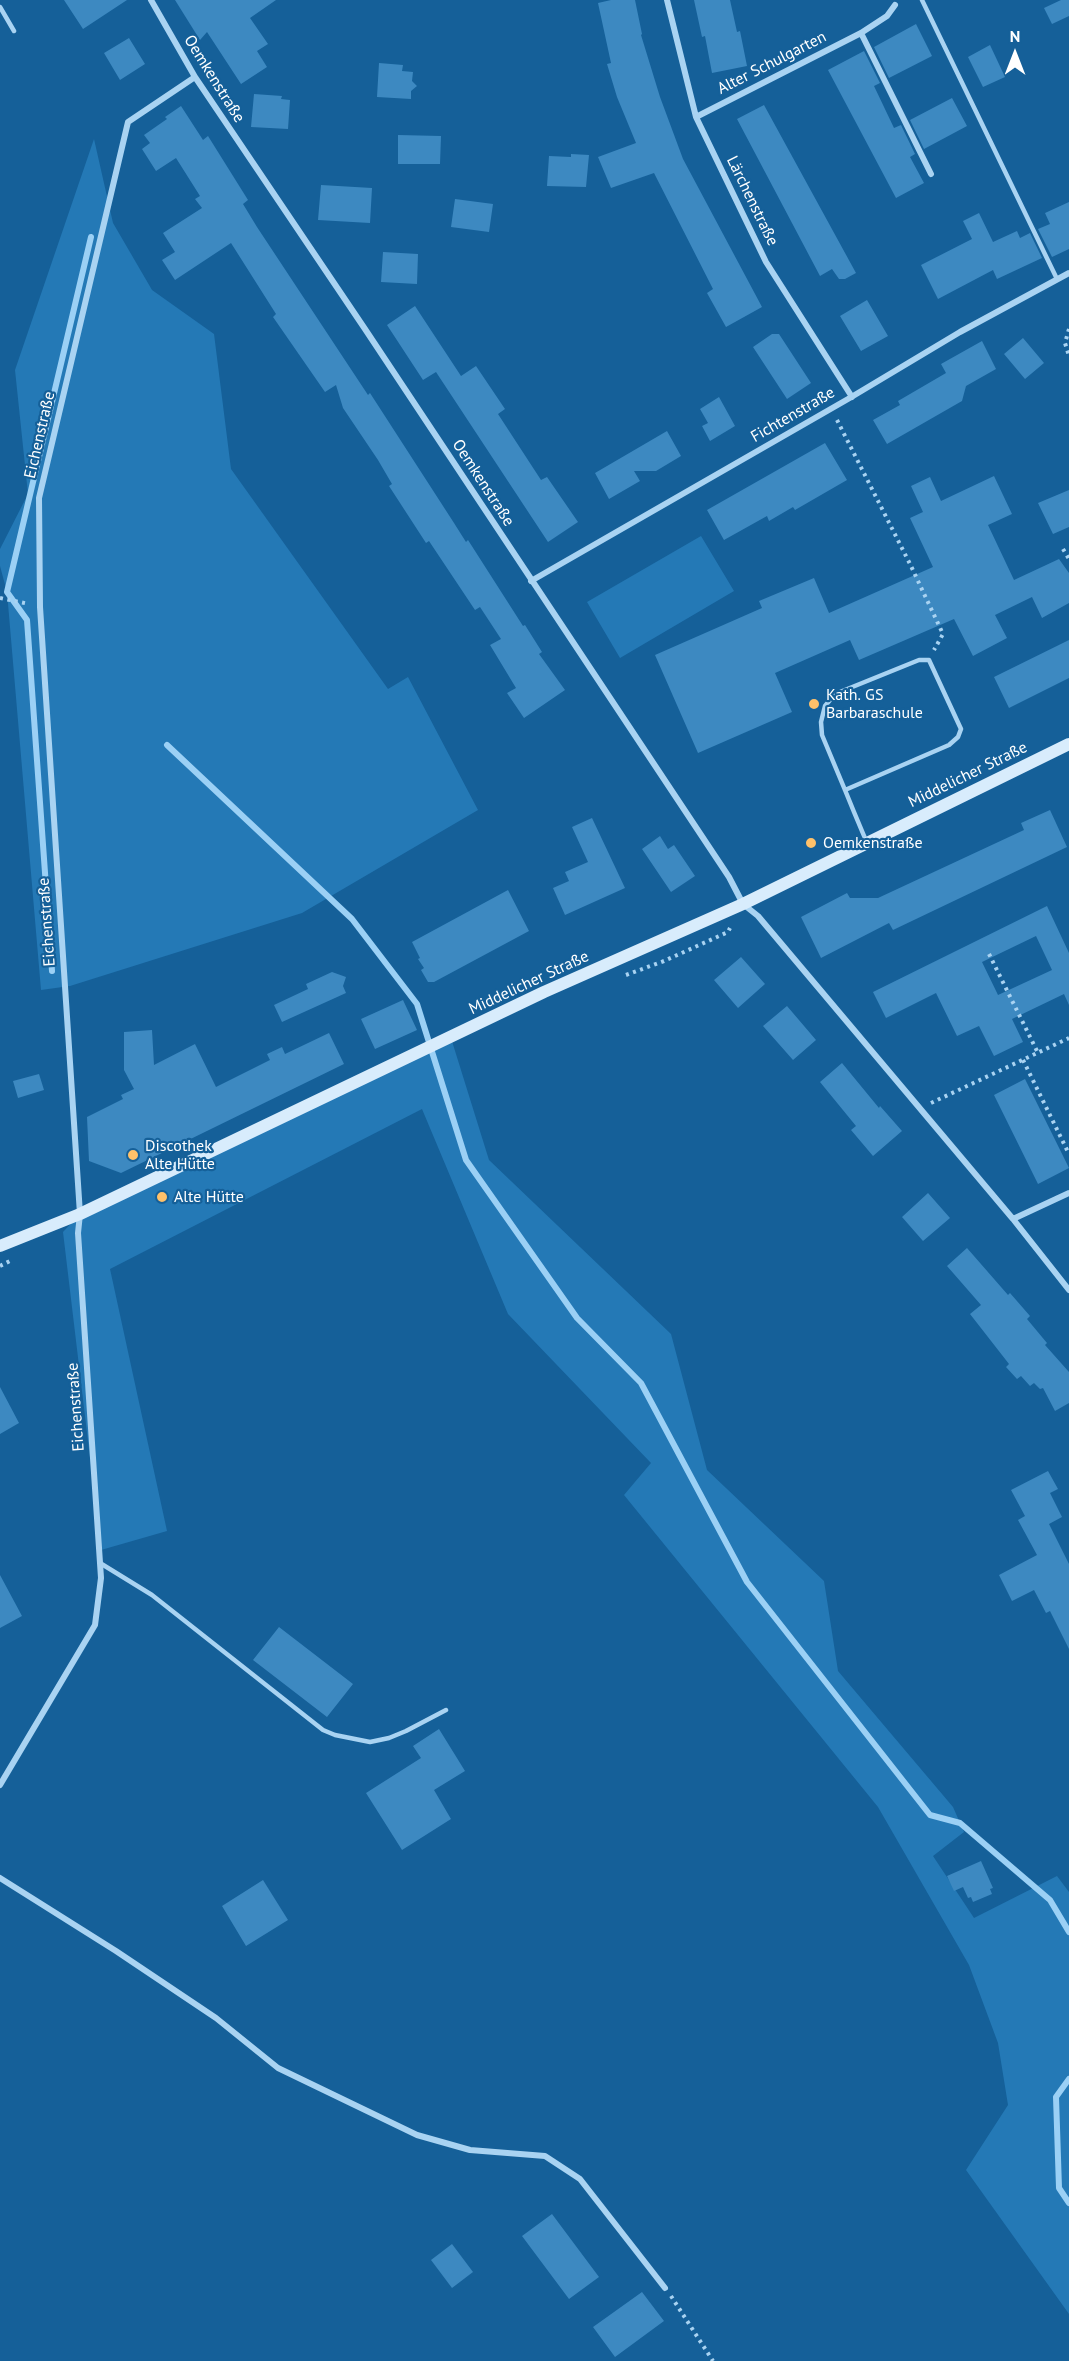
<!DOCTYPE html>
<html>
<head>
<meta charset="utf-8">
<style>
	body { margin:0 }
	#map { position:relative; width:1069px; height:2361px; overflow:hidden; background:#156099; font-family:"PT Sans",sans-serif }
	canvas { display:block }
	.north { position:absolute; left:985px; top:24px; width:60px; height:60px; -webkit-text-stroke:4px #156099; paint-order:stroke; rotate:0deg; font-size:16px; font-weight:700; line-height:24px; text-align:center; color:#fff }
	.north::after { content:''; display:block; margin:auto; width:21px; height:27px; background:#fff; clip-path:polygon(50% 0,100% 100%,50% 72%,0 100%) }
</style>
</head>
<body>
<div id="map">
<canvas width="1069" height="2361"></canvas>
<div class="north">N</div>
</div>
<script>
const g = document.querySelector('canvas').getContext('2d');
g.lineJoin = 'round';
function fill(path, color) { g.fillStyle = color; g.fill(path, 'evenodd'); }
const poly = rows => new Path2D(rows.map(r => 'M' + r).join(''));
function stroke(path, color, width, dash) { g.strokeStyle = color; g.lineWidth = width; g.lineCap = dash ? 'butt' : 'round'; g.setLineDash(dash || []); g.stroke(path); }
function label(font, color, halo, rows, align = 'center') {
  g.font = font + ' "PT Sans",sans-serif'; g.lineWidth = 4.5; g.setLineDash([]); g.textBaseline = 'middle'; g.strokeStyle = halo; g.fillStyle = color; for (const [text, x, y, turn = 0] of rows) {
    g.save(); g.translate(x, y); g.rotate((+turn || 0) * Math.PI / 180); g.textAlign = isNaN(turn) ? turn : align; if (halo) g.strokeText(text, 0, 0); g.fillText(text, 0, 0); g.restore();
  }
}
const green = poly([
	[94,139,113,223,152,290,214,334,231,469,388,689,408,677,478,810,302,913,70,986,41,990,7,592,0,566,0,549,28,494,15,370],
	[701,536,734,591,620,658,587,602],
	[451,1038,489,1160,671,1334,707,1470,824,1581,838,1671,953,1807,964,1832,933,1856,974,1918,1057,1876,1069,1892,1069,2314,966,2170,1008,2105,998,2043,969,1965,878,1807,624,1495,651,1463,508,1314,422,1109,110,1269,167,1531,101,1550,63,1232,80,1214]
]);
const stream = poly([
	[167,745,352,919,417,1004,466,1160,577,1318,641,1383,747,1582,930,1815,960,1823,1050,1900,1069,1932],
	[52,971,27,620,7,592,91,237],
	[1069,2079,1056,2097,1059,2188,1069,2203]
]);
const building = poly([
	[64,0,127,0,83,29],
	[175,0,276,0,250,18,268,44,257,51,267,67,241,84,207,32,200,40],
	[611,0,635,0,642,34,641,35,660,97,683,159,762,307,726,327,707,293,713,289,654,173,611,188,598,157,636,143,617,97,607,64,611,63,598,3],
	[694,0,730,0,737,32,740,31,747,66,712,73,705,36,702,37],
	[1061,0,1069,0,1069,16,1052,24,1044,8],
	[916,24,932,56,889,78,874,47],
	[129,38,145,64,120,80,104,53],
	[990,45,1005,77,983,87,968,57],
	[864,51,880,83,874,86,894,128,901,125,915,154,910,157,924,183,896,198,828,70],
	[379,63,403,65,402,71,413,72,412,81,417,86,411,91,411,99,377,97],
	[254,94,282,96,281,99,290,100,288,129,251,127],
	[952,98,967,126,924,149,910,120],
	[764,105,856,273,845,279,839,279,832,269,820,276,737,119],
	[181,106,203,140,208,136,248,200,243,204,257,227,368,395,370,393,454,523,466,542,468,540,523,626,525,625,542,652,539,654,565,690,524,718,507,693,516,688,490,645,501,639,480,607,475,610,429,541,426,543,389,486,392,484,378,460,343,408,336,385,325,392,273,317,276,314,231,243,175,280,162,260,175,252,163,233,202,208,195,199,200,196,176,158,156,171,142,149,150,143,144,135,167,119,165,117],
	[398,135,441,136,440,164,398,164],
	[571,154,589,155,586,187,547,186,549,156,571,157],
	[321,185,372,188,370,223,318,220],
	[455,199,493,204,489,232,451,227],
	[1069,202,1069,249,1052,257,1038,229,1050,224,1045,213],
	[979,213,993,242,1017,231,1020,238,1030,233,1042,258,997,279,993,270,938,299,921,265,972,239,963,221],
	[383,252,418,254,417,284,381,282],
	[867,300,888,336,861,351,840,316],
	[415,306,461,376,476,366,505,409,498,414,541,480,547,477,578,522,548,542,436,372,423,380,387,325],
	[772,334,779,334,811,383,787,399,753,347],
	[1023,338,1044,363,1025,379,1004,354],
	[982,341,996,369,966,386,962,401,887,444,873,420,900,405,898,401,946,373,941,364],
	[719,397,735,426,710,441,702,426,708,423,700,409],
	[667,431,681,456,656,471,634,471,640,481,609,499,595,473],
	[825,443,847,480,795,510,793,507,769,521,767,516,724,540,707,510],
	[994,476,1012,514,988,525,1014,580,1059,559,1069,573,1069,603,1042,618,1032,597,995,615,1007,638,973,656,954,619,859,660,850,640,775,673,792,712,698,753,655,655,762,608,759,601,814,578,829,613,933,567,910,518,923,512,911,486,930,477,941,501],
	[1069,490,1069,527,1053,534,1038,503],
	[1069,640,1069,678,1009,708,994,677],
	[1050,810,1067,847,893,930,889,923,821,958,801,917,847,893,850,898,878,898,1024,830,1021,823],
	[592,818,625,888,565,915,553,888,569,881,565,872,588,862,572,827],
	[660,836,668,849,674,845,695,876,671,892,642,849],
	[508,890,529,931,434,982,428,982,421,970,424,968,418,959,420,958,412,942],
	[1047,906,1069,953,1069,1005,1064,994,1012,1019,1023,1042,994,1056,979,1026,957,1036,936,993,886,1018,873,992],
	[1036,936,1052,970,998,995,982,962],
	[741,957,765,984,738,1008,714,980],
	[332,972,346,977,343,986,346,993,282,1022,274,1005,308,989,306,984],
	[403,1000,417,1030,375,1049,361,1019],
	[787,1006,816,1040,793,1060,763,1026],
	[152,1030,154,1065,195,1044,216,1087,270,1060,267,1054,282,1047,285,1054,329,1033,344,1064,121,1173,89,1161,87,1117,123,1099,121,1095,134,1089,124,1070,124,1032],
	[842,1063,879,1108,880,1106,902,1131,873,1156,851,1130,856,1126,820,1082],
	[39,1074,44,1090,18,1098,13,1081],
	[1025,1079,1069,1168,1038,1184,994,1095],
	[928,1193,950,1218,923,1241,902,1217],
	[967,1248,1008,1295,1010,1293,1030,1316,1027,1319,1047,1343,1045,1345,1069,1372,1069,1403,1055,1411,1043,1388,1040,1389,1034,1383,1030,1386,1021,1376,1017,1379,1006,1367,1009,1364,970,1314,981,1305,947,1266],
	[0,1387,19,1423,0,1434],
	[1048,1471,1058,1489,1050,1493,1062,1517,1049,1524,1069,1564,1069,1649,1050,1611,1046,1613,1034,1590,1012,1601,999,1575,1037,1555,1018,1520,1025,1516,1011,1490],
	[0,1575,22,1616,0,1628],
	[279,1627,353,1684,327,1717,253,1660],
	[439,1729,465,1771,434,1790,451,1819,402,1850,366,1793,421,1758,413,1746],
	[981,1861,993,1888,990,1889,992,1894,973,1902,971,1897,968,1898,963,1887,954,1891,947,1876],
	[263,1880,288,1920,246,1946,222,1906],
	[552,2214,599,2277,569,2299,522,2236],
	[452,2244,473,2272,452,2288,431,2260],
	[642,2292,664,2321,615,2357,593,2327]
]);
const path = poly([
	[1069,329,1065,343,1069,356],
	[837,420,910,564,943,634,934,650],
	[1063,549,1069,559],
	[0,598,29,604],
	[989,954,1038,1053],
	[626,975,664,961,728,932,730,928],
	[1023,1060,1069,1154],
	[931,1103,1069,1038],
	[0,1266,10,1261],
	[671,2296,713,2361]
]);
const lane = poly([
	[922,0,1057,279],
	[0,7,14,31],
	[845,790,949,745,958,737,961,729,929,660,919,660,835,694,825,706,821,722,822,735,845,790,854,812,867,843],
	[100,1563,152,1595,323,1730,335,1735,370,1742,389,1738,406,1731,446,1710]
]);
const street = poly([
	[151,0,195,77,365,329,729,877,743,904,758,916,1013,1219,1069,1290],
	[667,0,696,117,766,262,852,397],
	[861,33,931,174],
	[696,117,861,33,887,16,895,5],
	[531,581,848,399,960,332,1069,273],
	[1013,1219,1069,1193],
	[0,1785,95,1625,101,1578,78,1233,80,1214,40,607,39,498,128,122,195,77],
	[0,1878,116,1951,216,2018,278,2068,417,2135,470,2150,545,2156,580,2179,665,2288]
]);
const secondary = poly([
	[0,1246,80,1214,544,992,743,904,1069,744]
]);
const markers = [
	[814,704,6,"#ffc16a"],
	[811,843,6,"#ffc16a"],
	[133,1155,6,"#ffc16a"],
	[162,1197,6,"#ffc16a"]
];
const streetNames = [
	["Alter Schulgarten",772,63,-27],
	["Oemkenstraße",214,79,58],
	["Lärchenstraße",752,201,64],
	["Fichtenstraße",793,415,-30],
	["Eichenstraße",40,435,-77],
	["Oemkenstraße",483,483,57],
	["Middelicher Straße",968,775,-26],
	["Eichenstraße",47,922,-94],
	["Middelicher Straße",529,983,-25],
	["Eichenstraße",76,1407,-94]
];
const poiNames = [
	["Kath. GS",826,695],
	["Barbaraschule",826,713],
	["Oemkenstraße",823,843],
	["Discothek",145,1146],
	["Alte Hütte",145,1164],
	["Alte Hütte",174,1197]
];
fill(green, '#2479b6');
stroke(stream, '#9bd0f5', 6);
fill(building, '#3d89c1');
stroke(path, '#a9d3f2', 4, [3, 4.5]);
stroke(lane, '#a9d3f2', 4.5);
stroke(street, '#a9d3f2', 6);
stroke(secondary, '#d8ecfc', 12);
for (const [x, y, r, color] of markers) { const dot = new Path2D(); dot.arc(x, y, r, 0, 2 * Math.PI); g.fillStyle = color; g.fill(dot); stroke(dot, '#156099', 2); }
label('16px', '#fff', '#156099', streetNames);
label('16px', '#fff', '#156099', poiNames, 'left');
</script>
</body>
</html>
